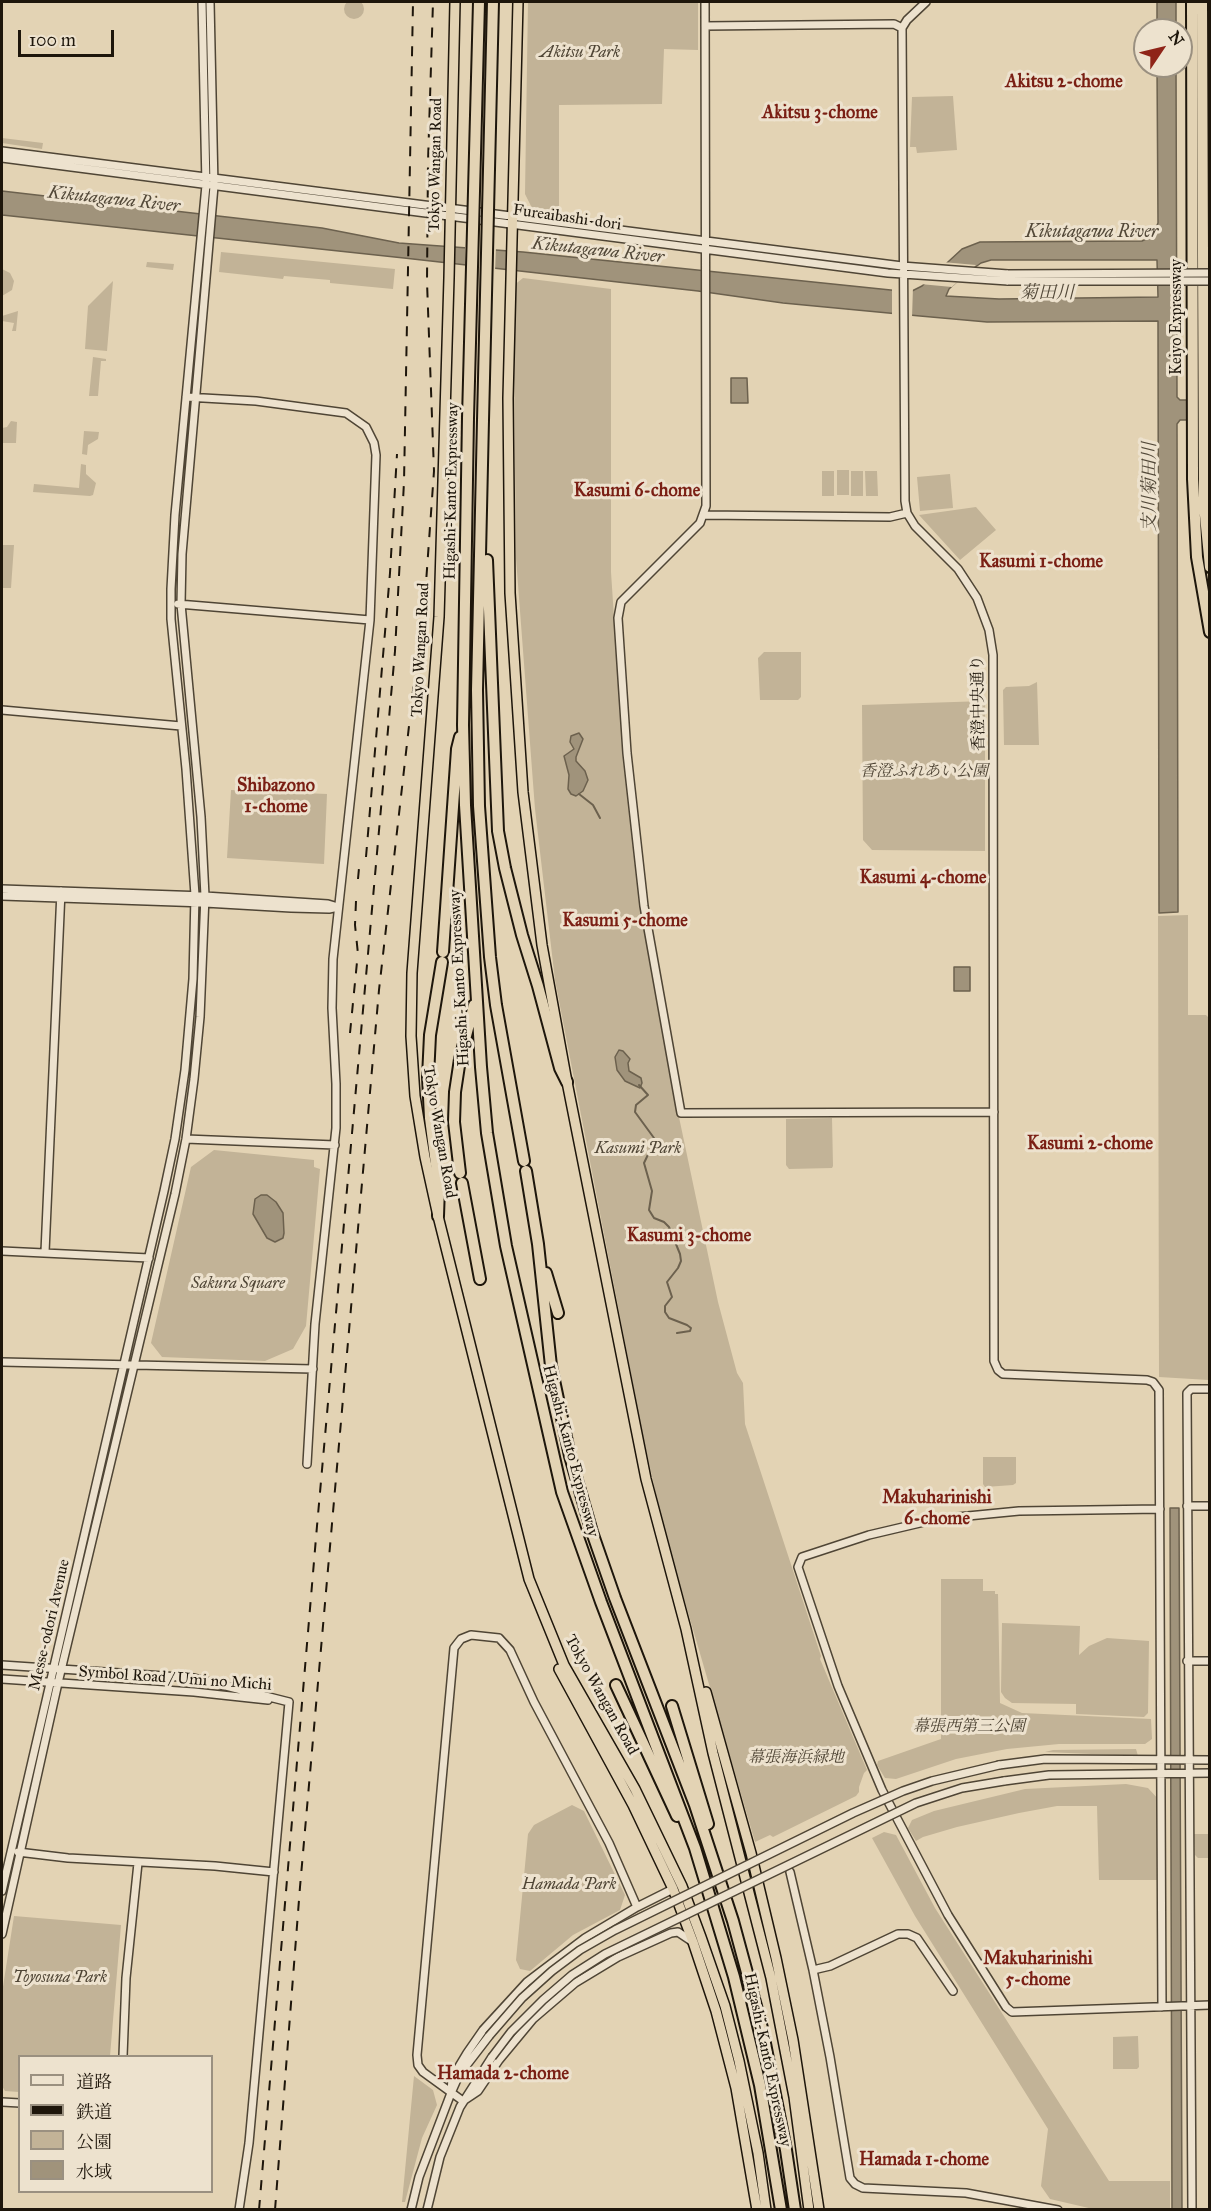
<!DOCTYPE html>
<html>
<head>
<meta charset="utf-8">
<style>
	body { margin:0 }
	#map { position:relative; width:1211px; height:2211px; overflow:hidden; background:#e3d3b4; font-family:"IM FELL Great Primer","Noto Serif JP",serif }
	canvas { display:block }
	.frame { position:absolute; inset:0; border:3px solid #1e160b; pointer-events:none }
	.legend { position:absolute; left:18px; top:2055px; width:195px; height:138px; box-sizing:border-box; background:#ede2ce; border:2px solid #9a9080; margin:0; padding:8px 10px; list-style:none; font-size:18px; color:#1e160b }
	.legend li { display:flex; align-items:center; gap:12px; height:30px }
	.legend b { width:30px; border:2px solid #9a9080 }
	.north { position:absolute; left:1133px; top:18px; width:60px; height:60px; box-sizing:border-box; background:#ede2ce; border:2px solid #9a9080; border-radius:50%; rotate:55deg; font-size:16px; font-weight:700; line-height:24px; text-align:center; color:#1e160b }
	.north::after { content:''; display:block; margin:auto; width:21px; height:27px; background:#8f2418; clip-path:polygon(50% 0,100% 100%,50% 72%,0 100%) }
	.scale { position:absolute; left:18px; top:30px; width:96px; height:27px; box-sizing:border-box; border:3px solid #1e160b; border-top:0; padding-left:8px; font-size:18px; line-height:21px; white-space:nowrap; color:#1e160b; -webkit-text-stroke:4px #ede2ce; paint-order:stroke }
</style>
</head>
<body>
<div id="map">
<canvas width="1211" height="2211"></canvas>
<div class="frame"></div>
<ul class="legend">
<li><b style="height:8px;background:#ede2ce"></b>道路</li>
<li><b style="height:8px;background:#1e160b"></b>鉄道</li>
<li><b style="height:16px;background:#c2b397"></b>公園</li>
<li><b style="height:16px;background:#a0937b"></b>水域</li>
</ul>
<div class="north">N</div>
<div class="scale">100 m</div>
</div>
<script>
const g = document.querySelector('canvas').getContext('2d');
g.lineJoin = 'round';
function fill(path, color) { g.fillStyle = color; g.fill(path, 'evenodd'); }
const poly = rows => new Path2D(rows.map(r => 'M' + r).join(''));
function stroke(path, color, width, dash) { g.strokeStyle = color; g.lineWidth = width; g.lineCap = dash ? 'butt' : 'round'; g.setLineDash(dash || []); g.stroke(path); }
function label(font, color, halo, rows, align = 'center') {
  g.font = font + ' "IM FELL Great Primer","Noto Serif JP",serif'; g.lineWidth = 6; g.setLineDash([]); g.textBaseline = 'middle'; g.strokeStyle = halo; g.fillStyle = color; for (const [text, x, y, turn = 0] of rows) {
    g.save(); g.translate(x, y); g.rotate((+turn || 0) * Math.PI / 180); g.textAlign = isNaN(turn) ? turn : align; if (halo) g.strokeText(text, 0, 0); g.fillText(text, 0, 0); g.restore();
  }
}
const green = poly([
	'344 9a10 10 0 1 1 20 0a10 10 0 1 1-20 0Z',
	[528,2,698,2,698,50,664,49,662,104,559,105,559,211,532,208,525,194],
	[953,96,957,150,917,153,916,147,910,147,912,97],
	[2,138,43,143,42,149,2,143],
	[221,252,395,269,393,289,330,283,330,280,284,276,283,279,219,272],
	[147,262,174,264,173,270,146,267],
	[2,269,10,273,14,281,12,290,2,296],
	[523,278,611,289,611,572,623,754,635,865,647,947,672,1084,718,1302,737,1373,743,1383,745,1424,821,1656,820,1659,867,1770,864,1773,859,1787,859,1792,856,1796,773,1837,770,1835,755,1842,664,1530,643,1436,555,980,535,809,516,558,513,286],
	[113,281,107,351,85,349,88,306],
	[18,311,16,331,12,331,14,323,2,321,2,316],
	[93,357,106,359,106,361,101,361,98,396,89,396],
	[11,421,17,422,16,443,2,443,2,428,7,427],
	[84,431,99,432,98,439,88,445,87,455,82,454],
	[81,464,86,465,86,474,96,483,93,495,90,496,33,492,34,484,79,488],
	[837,470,849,470,849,495,837,495],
	[822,471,834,471,834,496,822,496],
	[851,471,863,471,863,496,851,496],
	[865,471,877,471,878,496,866,496],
	[950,474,953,508,920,511,917,477],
	[976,507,996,530,960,560,919,515],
	[2,545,14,545,11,588,2,588],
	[764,652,801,652,801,697,798,700,760,700,758,658],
	[1037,682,1039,745,1004,745,1003,690,1006,687,1029,686],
	[985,701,985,851,872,850,863,840,862,705],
	[231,790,327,794,324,864,227,858],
	[1188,915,1188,1015,1206,1015,1208,1017,1209,1380,1159,1377,1158,916],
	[832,1118,833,1166,832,1168,789,1169,786,1165,786,1119],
	[214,1150,314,1160,314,1167,320,1169,306,1326,293,1349,265,1361,162,1357,151,1343,191,1167],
	[983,1457,1016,1457,1016,1483,1013,1485,985,1487,983,1484],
	[941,1579,983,1579,983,1591,995,1591,995,1594,998,1594,1000,1703,1022,1713,1151,1719,1152,1739,1145,1744,1059,1744,1007,1749,956,1759,896,1779,885,1778,877,1765,878,1761,941,1739],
	[1002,1623,1080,1626,1079,1655,1089,1646,1107,1638,1149,1641,1148,1713,1144,1717,1076,1714,1076,1704,1012,1703,1005,1698,1001,1692],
	[1136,1749,1138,1756,1045,1752,1053,1750],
	[1126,1784,1148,1788,1160,1801,1157,1880,1099,1880,1097,1806,1057,1806,1019,1813,957,1827,923,1837,916,1841,908,1828,912,1820,934,1811,1025,1789],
	[572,1805,584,1811,625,1895,620,1910,573,1935,530,1971,520,1969,516,1960,528,1834,534,1825],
	[884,1832,896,1835,935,1908,1109,2181,1170,2181,1170,2209,1093,2209,1050,2199,1041,2186,1048,2129,915,1916,872,1838],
	[1194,1834,1209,1834,1209,1858,1198,1858,1195,1855],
	[14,1916,121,1925,110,2056,20,2056,19,2092,5,2091,2,2086,2,1993],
	[1138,2036,1139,2067,1137,2069,1113,2069,1113,2037],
	[414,2076,433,2090,437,2105,422,2138,405,2202,402,2202]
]);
const water = poly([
	[1157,2,1176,2,1176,30,1157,30,1157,2],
	[1157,66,1176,66,1177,397,1180,400,1210,400,1209,420,1180,420,1177,424,1178,912,1159,913,1158,321,987,322,920,316,783,303,698,291,404,258,2,215,2,191,322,228,399,243,523,252,910,292,922,286,962,249,980,242,1142,241,1152,236,1158,223,1157,66],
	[991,260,1157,260,1158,297,999,299,946,296,949,289,963,276,981,263,991,260],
	[731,378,747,378,748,403,731,403,731,378],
	[579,733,583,739,576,757,576,761,585,771,588,780,583,791,576,796,571,794,568,789,569,775,564,756,574,749,570,742,571,736,579,733],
	[954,967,970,967,970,991,954,991,954,967],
	[619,1050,623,1051,630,1059,628,1063,629,1071,641,1078,642,1083,640,1088,625,1081,617,1070,615,1057,619,1050],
	[261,1195,267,1195,276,1202,283,1213,284,1233,283,1238,275,1242,267,1238,253,1214,255,1199,261,1195],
	[1170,1508,1179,1508,1182,2210,1172,2209,1170,1508]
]);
const pier = poly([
	[465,245,496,247,495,272,465,268],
	[942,262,976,265,952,287,920,284],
	[913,287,912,318,892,316,892,288,910,289]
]);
const stream = poly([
	[579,794,593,805,600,818],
	[639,1085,648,1095,636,1105,635,1112,654,1138,654,1142,644,1163,652,1191,649,1210,654,1218,664,1222,669,1227,680,1254,681,1261,678,1268,667,1282,672,1297,665,1306,665,1312,669,1318,687,1325,691,1328,690,1331,677,1333]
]);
const tertiary = poly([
	[705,2,706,506,700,523,621,602,618,618,627,753,644,906,681,1113,994,1112],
	[926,2,907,20,902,28,905,501,907,513,915,526,958,569,977,598,989,630,993,655,994,1361,998,1370,1003,1374,1147,1380,1153,1382,1159,1390,1162,2007],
	[705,26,894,24,902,28],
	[2,151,902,266,1008,274],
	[2,158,888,273,1008,281],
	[186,397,256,401,346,413,366,427,374,443,376,455,370,620,333,959,332,1008,336,1084,336,1128,315,1324,307,1464],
	[704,515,890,517,907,513],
	[178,604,370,620],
	[2,710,181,726],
	[2,889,205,896,328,904,338,907],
	[2,896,205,903,291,908,329,909,338,907],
	[186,1139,335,1145],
	[2,1251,149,1258],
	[45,1252,61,891],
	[2,1362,313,1369],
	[1187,1506,1210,1506],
	[1160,1509,1019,1511,937,1519,869,1535,802,1557,798,1567,838,1686,882,1790,948,1915,1006,2007,1012,2012,1210,2005],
	[1187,1661,1210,1661],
	[2,1665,194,1678,289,1702],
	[2,1679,194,1692,268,1700],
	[999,1765,1045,1759,1210,1760],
	[1004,1781,1049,1775,1210,1773],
	[18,1852,68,1858,215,1866,274,1872],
	[790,1872,813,1970,830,2057,850,2178,855,2184,863,2188,966,2193,1058,2210],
	[2,1891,164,1191,175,1139,185,1070,193,979,195,895,186,769,171,619,171,589,175,515,206,185,202,2],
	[637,1907,609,1843,534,1702,510,1650,499,1638,471,1635,461,1639,454,1648,417,2055,418,2065,423,2072,463,2101,478,2091,499,2060,533,2019,575,1983,618,1957,671,1933,678,1932,693,1942],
	[2,1934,58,1683,175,1194,186,1139,194,1079,200,1017,205,896,201,817,181,604,182,554,214,186,210,2],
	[813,1970,830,1966,898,1934,908,1934,917,1938,953,1991],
	[123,2056,126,1978,138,1863],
	[451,2093,452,2078,467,2053,483,2030,527,1982,585,1938,637,1907,673,1889],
	[2,2102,20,2103],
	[239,2210,249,2143,289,1702],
	[411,2210,419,2177,451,2093,459,2075,489,2036],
	[427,2210,440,2157,460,2107,492,2057],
	[1192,2210,1187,1393,1191,1389,1210,1389]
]);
const trunk = poly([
	[455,2,449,278,439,617,412,973,411,1036,415,1096,425,1157,438,1216,529,1579,564,1665,635,1789,682,1886,701,1937,725,2006,739,2061,758,2153,766,2210],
	[518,2,508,398,510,593,523,792,542,945,567,1082,646,1479,686,1629,713,1753,771,1978,794,2097,809,2210],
	[559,1669,633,1805,673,1889,693,1942,716,2011,736,2088,757,2210],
	[706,1692,751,1853,776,1958,793,2040,819,2210]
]);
const motorway = poly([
	[1192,2,1193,479,1197,557,1210,632],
	[1202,2,1204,505,1210,567],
	[468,418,463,725,465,805,481,1067,487,1133,506,1246,562,1492,601,1602,695,1848,734,1977,760,2085,781,2210],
	[483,420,477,690,479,806,490,957,496,1005,524,1161],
	[487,560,498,831,505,868,522,935,538,986,560,1068,567,1082],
	[443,952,457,749,460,737],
	[526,1171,538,1244,551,1366,570,1456,592,1532,615,1598,695,1805,733,1921,762,2028,786,2150,795,2210],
	[460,1173,454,1122,455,1092,460,1059,474,1005],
	[462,1183,480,1279],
	[438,1216,439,1187,430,1118,428,1077,430,1035,442,962],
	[546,1273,558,1313],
	[616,1685,677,1816],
	[672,1706,708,1824]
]);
const rail = poly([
	[425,597,434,471,427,282,428,162,433,2],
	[366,857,390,573,397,454],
	[358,879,359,868],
	[356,901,355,925,358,954],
	[350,1033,357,962],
	[259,2210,317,1526,395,651,404,482,413,2],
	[275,2210,300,1887,379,990,414,682]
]);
const tertiaryBridge = poly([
	[1008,274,1210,273],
	[1008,281,1210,281],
	[489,2036,522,1998,552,1971,580,1950,615,1930,853,1813,903,1791,932,1781,999,1765],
	[492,2057,511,2032,543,2000,572,1975,605,1954,916,1803,962,1788,1004,1781]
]);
const motorwayBridge = poly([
	[468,418,479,2],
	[483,420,493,2]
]);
const parkNames = [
	["Akitsu Park",580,53],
	["香澄ふれあい公園",924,772],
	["Kasumi Park",638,1149],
	["Sakura Square",238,1284],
	["幕張西第三公園",969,1727],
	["幕張海浜緑地",796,1758],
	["Hamada Park",569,1885],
	["Toyosuna Park",60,1978]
];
const streetNames = [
	["Tokyo Wangan Road",436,165,-89],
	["Fureaibashi-dori",567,218,8],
	["Keiyo Expressway",1177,317,-90],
	["Higashi-Kanto Expressway",452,491,-89],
	["Tokyo Wangan Road",421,650,-87],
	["香澄中央通り",979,703,-91],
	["Higashi-Kanto Expressway",460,978,-93],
	["Tokyo Wangan Road",439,1132,80],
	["Higashi-Kanto Expressway",570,1451,75],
	["Messe-odori Avenue",50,1625,-77],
	["Symbol Road / Umi no Michi",175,1679,4],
	["Tokyo Wangan Road",601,1695,61],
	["Higashi-Kantō Expressway",767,2060,78]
];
const neighbourhoodNames = [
	["Akitsu 2-chome",1064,83],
	["Akitsu 3-chome",820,114],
	["Kasumi 6-chome",637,492],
	["Kasumi 1-chome",1041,563],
	["Shibazono",276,787],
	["1-chome",276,808],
	["Kasumi 4-chome",923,879],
	["Kasumi 5-chome",625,922],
	["Kasumi 2-chome",1090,1145],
	["Kasumi 3-chome",689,1237],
	["Makuharinishi",937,1499],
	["6-chome",937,1520],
	["Makuharinishi",1038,1960],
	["5-chome",1038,1981],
	["Hamada 2-chome",503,2075],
	["Hamada 1-chome",924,2161]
];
const waterNames = [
	["Kikutagawa River",114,200,6],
	["Kikutagawa River",1092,233],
	["Kikutagawa River",598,251,6],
	["菊田川",1047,294],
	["支川菊田川",1151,487,-90]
];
fill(green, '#c2b397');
fill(water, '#a0937b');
stroke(water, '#6c614e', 1.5);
fill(pier, '#e3d3b4');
stroke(stream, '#6c614e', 2);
stroke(tertiary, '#4f4535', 10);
stroke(trunk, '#1e160b', 12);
stroke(motorway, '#1e160b', 14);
stroke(tertiary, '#ede2ce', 7);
stroke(trunk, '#e3d3b4', 9);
stroke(motorway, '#e3d3b4', 10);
stroke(rail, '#1e160b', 2, [10, 10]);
stroke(tertiaryBridge, '#4f4535', 10, []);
stroke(motorwayBridge, '#1e160b', 14, []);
stroke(tertiaryBridge, '#ede2ce', 7);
stroke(motorwayBridge, '#e3d3b4', 10);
label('italic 16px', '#4f4535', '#ede2ce', parkNames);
label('16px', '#1e160b', '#ede2ce', streetNames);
label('bold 18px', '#7a1f14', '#ede2ce', neighbourhoodNames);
label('italic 18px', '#524838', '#ede2ce', waterNames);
</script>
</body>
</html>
